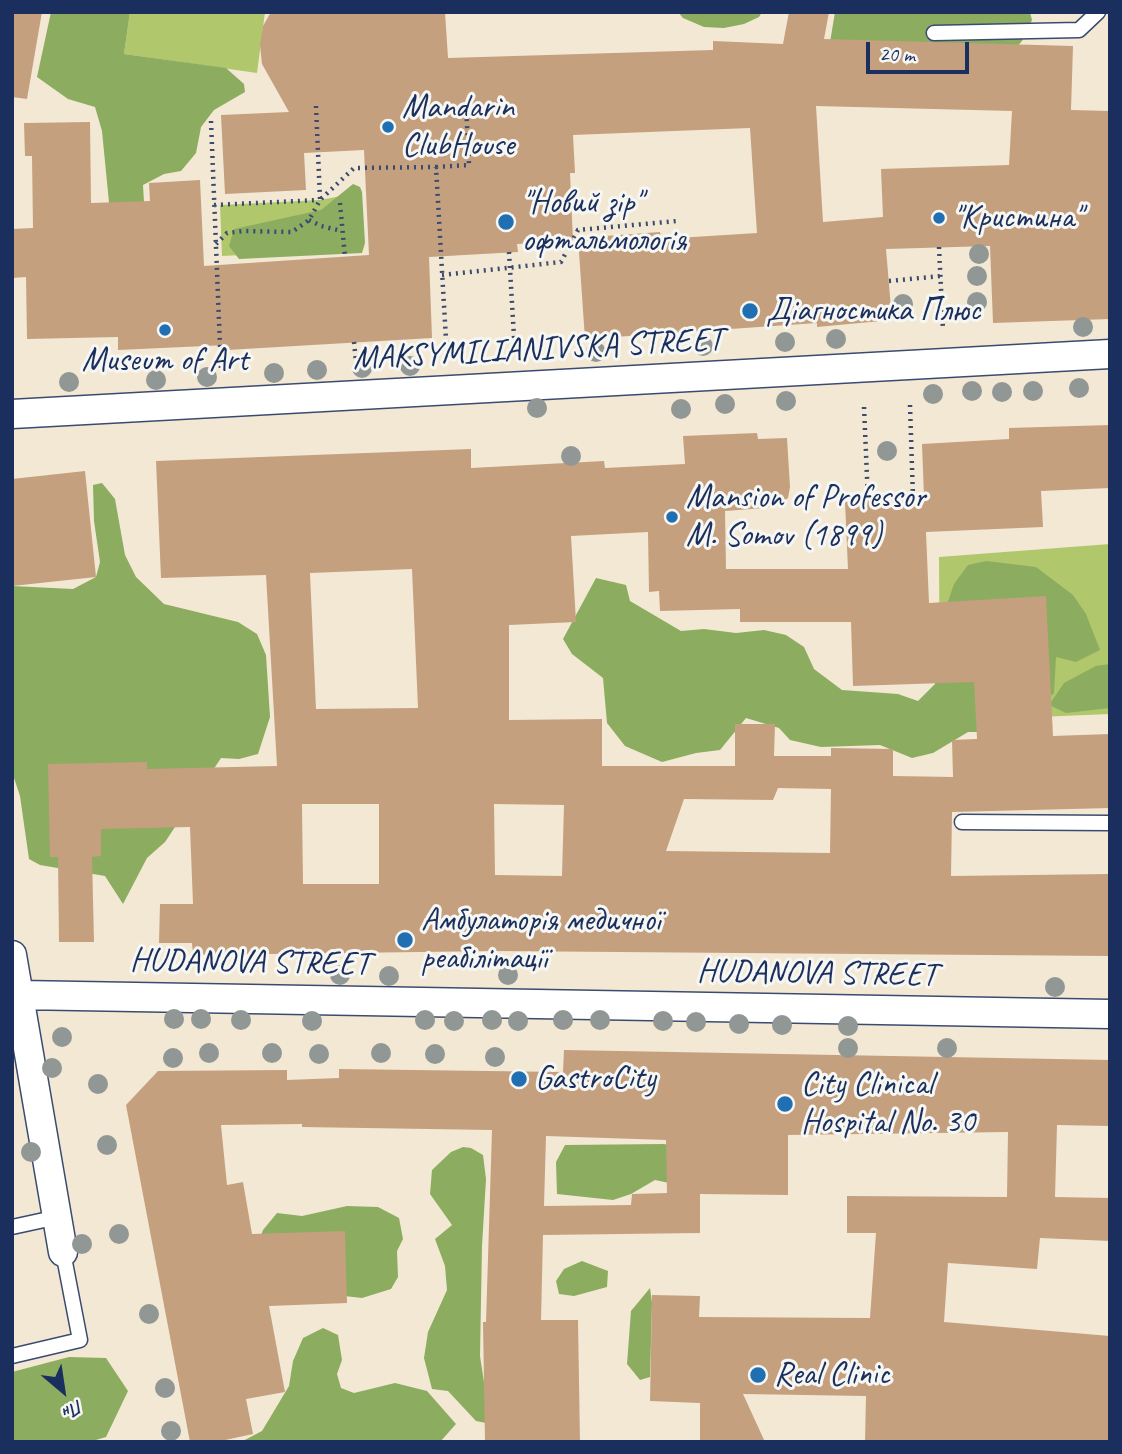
<!DOCTYPE html>
<html>
<head>
<meta charset="utf-8">
<style>
	body { margin:0 }
	#map { position:relative; width:1122px; height:1454px; overflow:hidden; background:#f3e8d4; font-family:Caveat,sans-serif }
	canvas { display:block }
	.frame { position:absolute; inset:0; border:14px solid #1b2f5e; pointer-events:none }
	.north { position:absolute; left:28px; top:1356px; width:70px; height:70px; -webkit-text-stroke:5px #f6f6f2; paint-order:stroke; rotate:151deg; font-size:19px; font-weight:700; line-height:28px; text-align:center; color:#1b2f5e }
	.north::after { content:''; display:block; margin:auto; width:24px; height:32px; background:#1b2f5e; clip-path:polygon(50% 0,100% 100%,50% 72%,0 100%) }
	.scale { position:absolute; left:866px; top:42px; width:103px; height:32px; box-sizing:border-box; border:4px solid #1b2f5e; border-top:0; padding-left:9px; font-size:21px; line-height:24px; white-space:nowrap; color:#1b2f5e; -webkit-text-stroke:5px #f6f6f2; paint-order:stroke }
</style>
</head>
<body>
<div id="map">
<canvas width="1122" height="1454"></canvas>
<div class="frame"></div>
<div class="north">Пн</div>
<div class="scale">20 m</div>
</div>
<script>
const g = document.querySelector('canvas').getContext('2d');
g.lineJoin = 'round';
function fill(path, color) { g.fillStyle = color; g.fill(path, 'evenodd'); }
const poly = rows => new Path2D(rows.map(r => 'M' + r).join(''));
function stroke(path, color, width, dash) { g.strokeStyle = color; g.lineWidth = width; g.lineCap = dash ? 'butt' : 'round'; g.setLineDash(dash || []); g.stroke(path); }
function label(font, color, halo, rows, align = 'center') {
  g.font = font + ' Caveat,sans-serif'; g.lineWidth = 6; g.setLineDash([]); g.textBaseline = 'middle'; g.strokeStyle = halo; g.fillStyle = color; for (const [text, x, y, turn = 0] of rows) {
    g.save(); g.translate(x, y); g.rotate((+turn || 0) * Math.PI / 180); g.textAlign = isNaN(turn) ? turn : align; if (halo) g.strokeText(text, 0, 0); g.fillText(text, 0, 0); g.restore();
  }
}
const green = poly([
	[130,12,265,12,257,73,124,54],
	[357,193,360,249,222,256,220,205,320,200],
	[1110,544,1110,714,940,721,939,557]
]);
const forest = poly([
	[51,12,130,12,124,54,226,68,244,84,245,92,214,110,201,127,196,153,181,171,164,174,143,185,144,202,111,223,102,131,95,107,68,99,37,77],
	[678,12,762,12,759,17,744,24,724,28,704,27,683,18],
	[835,12,1030,12,1032,20,1022,41,1007,58,826,67],
	[353,184,360,187,362,192,365,243,362,253,239,259,229,246,234,229,321,210],
	[102,483,115,499,125,555,136,577,164,604,238,622,257,634,266,655,270,717,258,754,239,759,221,758,165,842,147,858,123,904,105,876,40,865,29,859,20,796,12,772,12,586,73,589,96,577,100,562,94,521,93,485],
	[986,561,1036,567,1073,595,1086,614,1100,650,1076,662,1056,657,1054,693,1039,707,986,732,968,732,933,753,912,758,880,745,821,747,790,740,779,728,746,718,720,750,696,753,662,762,625,746,607,723,603,678,572,654,563,639,596,578,626,585,630,601,681,631,704,629,736,633,764,630,786,635,804,647,814,669,842,690,898,694,918,701,935,684,939,628,954,584,968,565],
	[1110,664,1110,708,1066,713,1049,705,1064,683,1096,666],
	[664,1144,688,1149,683,1186,655,1180,631,1194,613,1200,557,1194,556,1162,565,1145],
	[463,1147,471,1148,483,1155,486,1179,482,1246,480,1356,484,1382,496,1425,476,1421,448,1391,432,1389,424,1358,428,1332,447,1290,445,1266,435,1239,452,1225,430,1194,432,1170,451,1152],
	[347,1206,378,1207,399,1218,403,1239,397,1251,398,1277,391,1289,362,1298,327,1294,248,1269,263,1230,277,1213,302,1216],
	[582,1261,608,1271,607,1287,574,1296,559,1294,556,1281,564,1269],
	[650,1288,652,1303,650,1377,640,1380,627,1364,631,1311],
	[323,1328,338,1335,342,1360,337,1374,341,1388,354,1393,395,1383,427,1391,456,1424,440,1442,241,1442,262,1431,289,1386,293,1361,303,1338],
	[69,1357,106,1358,128,1391,106,1437,89,1442,12,1442,12,1372]
]);
const building = poly([
	[12,12,42,12,27,99,12,97],
	[271,12,445,12,448,58,713,50,713,41,783,44,789,12,829,12,824,39,1073,46,1071,110,1110,111,1110,319,993,323,990,246,886,249,892,320,817,327,817,323,585,339,578,238,660,232,661,239,757,233,750,128,573,135,575,173,570,173,573,241,517,244,518,252,429,257,432,338,227,350,227,345,118,350,118,337,27,339,26,277,12,278,12,229,33,228,32,156,25,156,24,123,90,122,91,203,150,201,149,183,200,180,204,266,369,255,364,150,304,153,306,190,225,194,221,115,289,112,262,64,260,45,263,26],
	[816,106,1012,111,1009,165,881,169,883,217,823,222],
	[1110,425,1110,488,1041,491,1043,527,926,532,929,603,1046,596,1053,736,1110,734,1110,808,952,812,951,876,1110,874,1110,956,495,951,193,955,192,943,159,943,160,904,193,904,190,827,101,829,101,856,92,857,94,942,59,942,58,857,50,857,48,764,147,762,147,769,277,766,266,575,161,578,156,461,471,449,471,468,604,461,605,468,685,464,683,436,757,433,758,439,787,438,790,487,788,498,778,505,765,508,725,511,726,569,848,569,845,502,924,497,922,444,1009,439,1009,428],
	[648,532,649,592,659,591,660,611,740,609,740,622,851,622,853,686,974,682,977,739,952,740,953,777,893,776,893,749,831,748,831,756,774,756,775,724,735,724,735,766,602,766,602,719,509,720,509,625,576,622,571,536],
	[412,569,418,708,316,709,310,573],
	[778,788,831,789,830,853,666,851,684,799,773,800],
	[302,804,379,804,379,884,303,884],
	[494,804,564,805,562,876,495,875],
	[85,471,96,577,12,586,12,479],
	[564,1050,1110,1060,1110,1126,1057,1125,1055,1197,1110,1198,1110,1241,1040,1238,1037,1269,948,1263,944,1322,1110,1336,1110,1442,865,1442,866,1396,743,1394,765,1442,700,1442,700,1403,650,1401,652,1295,700,1296,699,1317,870,1318,876,1233,847,1233,847,1196,1007,1197,1008,1132,788,1135,788,1195,700,1194,700,1233,543,1235,541,1320,578,1320,580,1442,485,1442,483,1322,486,1322,492,1130,302,1127,302,1124,221,1125,227,1185,243,1182,252,1234,345,1231,347,1303,269,1306,285,1392,246,1399,253,1434,216,1442,190,1442,126,1105,158,1071,287,1070,287,1080,339,1078,339,1069,563,1072],
	[546,1136,666,1140,667,1193,632,1194,631,1205,544,1206]
]);
const path = poly([
	[316,106,320,199],
	[211,121,221,371],
	[436,167,469,165,466,105],
	[340,203,345,257],
	[214,205,319,200],
	[309,220,321,226,342,231],
	[216,244,227,233,244,231,292,232,309,220,320,200,354,168,436,167,447,357],
	[939,247,943,330],
	[509,252,515,354],
	[442,275,561,262,578,230,677,221],
	[889,281,941,276],
	[354,342,356,362],
	[910,405,913,498],
	[864,407,868,500]
]);
const lane = poly([
	[934,33,1079,30,1098,12],
	[962,822,1110,823],
	[12,1227,58,1217],
	[12,1356,80,1340,63,1252]
]);
const street = poly([
	[12,414,1110,354],
	[12,955,63,1252],
	[20,995,1110,1014]
]);
const trees = [
	[979,254],
	[977,276],
	[977,302],
	[903,304],
	[1083,327],
	[836,339],
	[785,342],
	[703,346],
	[596,352],
	[410,366],
	[362,368],
	[317,370],
	[274,373],
	[207,377],
	[156,380],
	[69,382],
	[1079,388],
	[972,391],
	[1033,391],
	[1002,392],
	[933,394],
	[786,401],
	[725,404],
	[537,408],
	[681,409],
	[887,451],
	[571,456],
	[340,975],
	[508,975],
	[389,976],
	[1055,987],
	[174,1019],
	[201,1019],
	[241,1020],
	[425,1020],
	[492,1020],
	[563,1020],
	[600,1020],
	[312,1021],
	[454,1021],
	[518,1021],
	[663,1021],
	[696,1022],
	[739,1024],
	[782,1025],
	[848,1026],
	[62,1037],
	[848,1048],
	[947,1048],
	[209,1053],
	[272,1053],
	[381,1053],
	[319,1054],
	[435,1054],
	[495,1057],
	[173,1058],
	[52,1068],
	[98,1084],
	[107,1145],
	[31,1152],
	[119,1234],
	[82,1244],
	[149,1314],
	[165,1388],
	[171,1431]
];
const markers = [
	[388,127,7,"#1f6fb2"],
	[939,218,7,"#1f6fb2"],
	[506,222,9,"#1f6fb2"],
	[750,311,9,"#1f6fb2"],
	[165,330,7,"#1f6fb2"],
	[672,517,7,"#1f6fb2"],
	[405,940,9,"#1f6fb2"],
	[519,1079,9,"#1f6fb2"],
	[785,1104,9,"#1f6fb2"],
	[758,1375,9,"#1f6fb2"]
];
const poiNames = [
	["Mandarin",402,108],
	["ClubHouse",402,146],
	["\"Новий зір\"",522,203],
	["офтальмологія",522,241],
	["\"Кристина\"",953,218],
	["Діагностика Плюс",766,311],
	["Museum of Art",165,361,"center"],
	["Mansion of Professor",686,498],
	["M. Somov (1899)",686,536],
	["Амбулаторія медичної",421,921],
	["реабілітації",421,959],
	["GastroCity",535,1079],
	["City Clinical",801,1085],
	["Hospital No. 30",801,1123],
	["Real Clinic",774,1375]
];
const streetNames = [
	["MAKSYMILIANIVSKA STREET",538,350,-3],
	["HUDANOVA STREET",250,963,1],
	["HUDANOVA STREET",817,974,1]
];
fill(green, '#b0c76c');
fill(forest, '#8cac60');
fill(building, '#c4a07f');
stroke(lane, '#3b4b70', 17);
stroke(street, '#3b4b70', 31);
stroke(path, '#3b4b70', 4.5, [2, 5]);
stroke(lane, '#fff', 14);
stroke(street, '#fff', 28);
g.fillStyle = '#919795';
for (const [x, y] of trees) { g.beginPath(); g.arc(x, y, 10, 0, 2 * Math.PI); g.fill(); }
for (const [x, y, r, color] of markers) { const dot = new Path2D(); dot.arc(x, y, r, 0, 2 * Math.PI); g.fillStyle = color; g.fill(dot); stroke(dot, '#f6f6f2', 2.5); }
label('33px', '#1b2f5e', '#f6f6f2', poiNames, 'left');
label('33px', '#1b2f5e', '#f6f6f2', streetNames);
</script>
</body>
</html>
